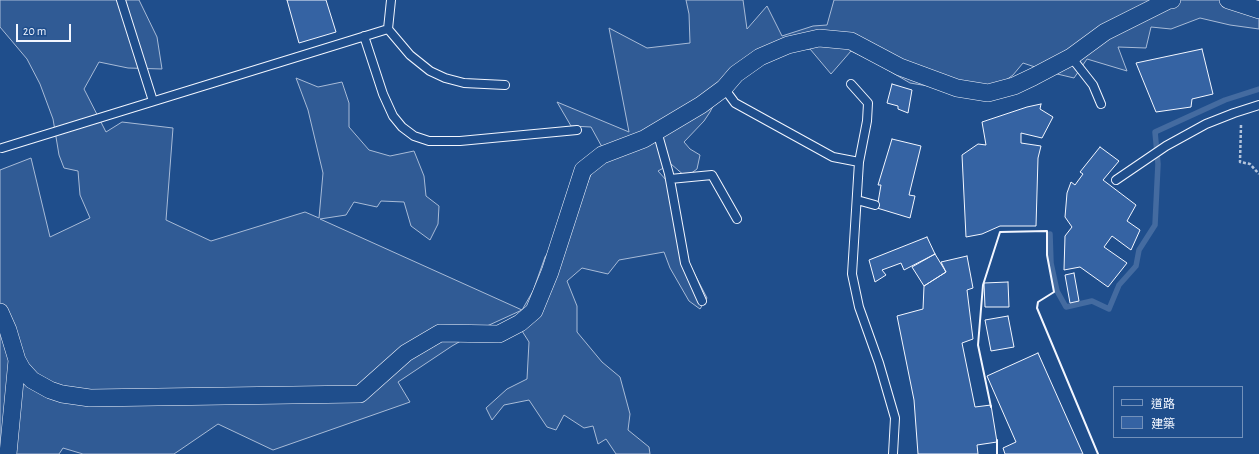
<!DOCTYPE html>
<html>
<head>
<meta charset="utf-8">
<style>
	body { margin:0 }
	#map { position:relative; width:1259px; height:454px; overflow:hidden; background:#1f4e8c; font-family:"Alegreya Sans","Noto Sans TC",sans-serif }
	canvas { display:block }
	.legend { position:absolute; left:1113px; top:386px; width:130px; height:52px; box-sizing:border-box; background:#1f4e8c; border:1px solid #7391ba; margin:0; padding:5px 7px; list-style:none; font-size:12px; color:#f2f6ff }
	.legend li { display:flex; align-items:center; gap:8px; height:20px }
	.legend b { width:20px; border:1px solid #7391ba }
	.scale { position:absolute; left:16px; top:24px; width:55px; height:18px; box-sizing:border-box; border:2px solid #f2f6ff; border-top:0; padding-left:5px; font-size:12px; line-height:14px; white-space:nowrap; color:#f2f6ff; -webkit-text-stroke:3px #1f4e8c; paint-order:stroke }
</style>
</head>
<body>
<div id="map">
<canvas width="1259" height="454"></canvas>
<ul class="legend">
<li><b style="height:5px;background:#1f4e8c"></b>道路</li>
<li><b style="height:11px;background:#3563a3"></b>建築</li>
</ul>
<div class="scale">20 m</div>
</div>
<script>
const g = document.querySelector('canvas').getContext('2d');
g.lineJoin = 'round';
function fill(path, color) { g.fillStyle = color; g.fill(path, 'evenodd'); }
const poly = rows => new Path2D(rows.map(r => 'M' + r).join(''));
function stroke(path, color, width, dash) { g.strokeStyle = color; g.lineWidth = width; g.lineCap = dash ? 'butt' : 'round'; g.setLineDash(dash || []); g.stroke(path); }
const built = poly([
	[0,0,139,0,157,37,162,69,128,68,99,62,84,89,106,132,122,122,173,128,166,220,211,241,305,212,319,218,323,173,308,110,296,78,318,87,342,82,349,103,349,127,369,150,390,156,414,151,424,176,426,196,439,206,438,224,430,240,411,226,404,202,381,201,377,207,354,202,346,215,320,219,522,310,533,291,545,257,565,228,581,199,602,147,591,127,571,126,557,102,629,132,609,28,647,48,690,43,689,14,686,0,743,0,747,29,767,6,782,36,813,26,827,25,834,0,1259,0,1259,29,1230,25,1200,18,1171,29,1151,27,1146,48,1118,47,1127,71,1087,59,1074,78,1053,73,1023,63,1013,75,988,93,934,87,910,83,876,63,851,51,831,74,810,49,774,51,724,84,710,112,704,121,684,142,690,149,700,155,697,169,686,177,671,164,658,171,676,191,677,216,690,265,707,298,700,309,689,301,670,268,664,252,619,260,608,274,582,268,567,281,577,306,577,332,602,362,620,377,630,414,628,430,649,447,650,454,616,454,606,439,598,444,593,426,584,428,564,415,556,430,547,427,529,400,504,405,492,420,486,408,507,389,527,379,529,342,522,331,522,310,487,326,452,346,398,382,410,402,273,450,218,424,174,454,83,454,63,448,59,454,0,454,0,170,31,158,50,237,90,218,80,195,78,171,64,168,59,155,53,119,40,84,27,59,0,27,0,0]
]);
const stream = poly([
	[1050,234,1051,263,1057,291,1066,307,1092,301,1109,309,1119,285,1136,266,1139,250,1155,225,1158,164,1155,132,1225,100,1259,89]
]);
const building = poly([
	[287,0,326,0,336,32,299,43,287,0],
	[1202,49,1213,94,1192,99,1191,107,1156,112,1136,63,1202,49],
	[892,84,912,90,908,113,898,109,898,106,887,103,892,84],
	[1041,104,1040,109,1053,117,1042,138,1021,133,1021,143,1041,146,1038,158,1036,226,1000,226,982,234,966,237,962,155,978,144,986,145,982,122,1027,107,1041,104],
	[892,139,921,146,909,195,915,196,910,218,877,208,881,185,878,185,892,139],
	[1100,147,1119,161,1103,180,1136,205,1127,221,1140,230,1131,250,1112,236,1104,247,1127,263,1108,287,1080,267,1064,270,1065,236,1072,227,1065,217,1067,193,1071,182,1075,185,1083,174,1080,172,1100,147],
	[927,237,935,254,904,270,901,263,882,270,886,275,875,282,869,260,927,237],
	[935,254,946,272,924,286,912,267,935,254],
	[967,256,973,288,967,290,973,339,962,343,975,407,991,405,997,442,977,445,978,454,918,454,914,400,897,316,923,309,924,286,946,272,941,262,967,256],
	[1074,273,1079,301,1070,303,1065,275,1074,273],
	[1008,282,1009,307,985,307,984,283,1008,282],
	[1008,316,1014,347,991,351,985,320,1008,316],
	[1038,353,1083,454,1005,454,1003,448,1016,442,987,376,1038,353]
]);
const path = poly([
	[1241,125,1240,162,1250,164,1259,174]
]);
const lane = poly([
	[121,0,153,101],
	[391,0,388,29,410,55,430,71,445,78,464,83,505,85],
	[364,36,383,94,393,116,402,127,414,136,429,141,460,141,577,130],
	[1071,57,1093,85,1101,104],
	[724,88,735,103,833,157,859,162,867,121,868,103,851,84],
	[657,131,669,174,685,263,702,301],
	[2,148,388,29],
	[859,162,852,274,859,307,879,363,895,418,893,454],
	[670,179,712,175,737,219],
	[1116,180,1166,146,1206,124,1234,113,1259,105],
	[857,200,875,205]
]);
const street = poly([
	[1228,0,1259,10],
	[0,312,8,330,17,360,22,369,32,380,50,390,62,394,90,398,360,394,406,353,440,333,499,334,520,323,534,311,550,272,583,170,602,155,644,139,701,105,724,88,736,74,760,57,788,45,819,38,851,41,900,67,957,88,988,93,1014,86,1033,77,1071,57,1105,32,1169,0,1172,0],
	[8,454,17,360]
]);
const wall = poly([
	[991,407,978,345,983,285,1000,232,1047,231,1047,255,1054,292,1038,302,1037,308,1098,454],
	[997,440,997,454]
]);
fill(built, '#305b95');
stroke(built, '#a8bbd7', 1);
stroke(stream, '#446ba0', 5.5);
fill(building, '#3563a3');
stroke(building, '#f2f6ff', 1);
stroke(lane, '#f2f6ff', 10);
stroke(street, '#f2f6ff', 18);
stroke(path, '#b3c4dc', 2.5, [3, 2]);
stroke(lane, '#1f4e8c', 8);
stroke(street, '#1f4e8c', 17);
stroke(wall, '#f2f6ff', 2);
</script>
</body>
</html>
